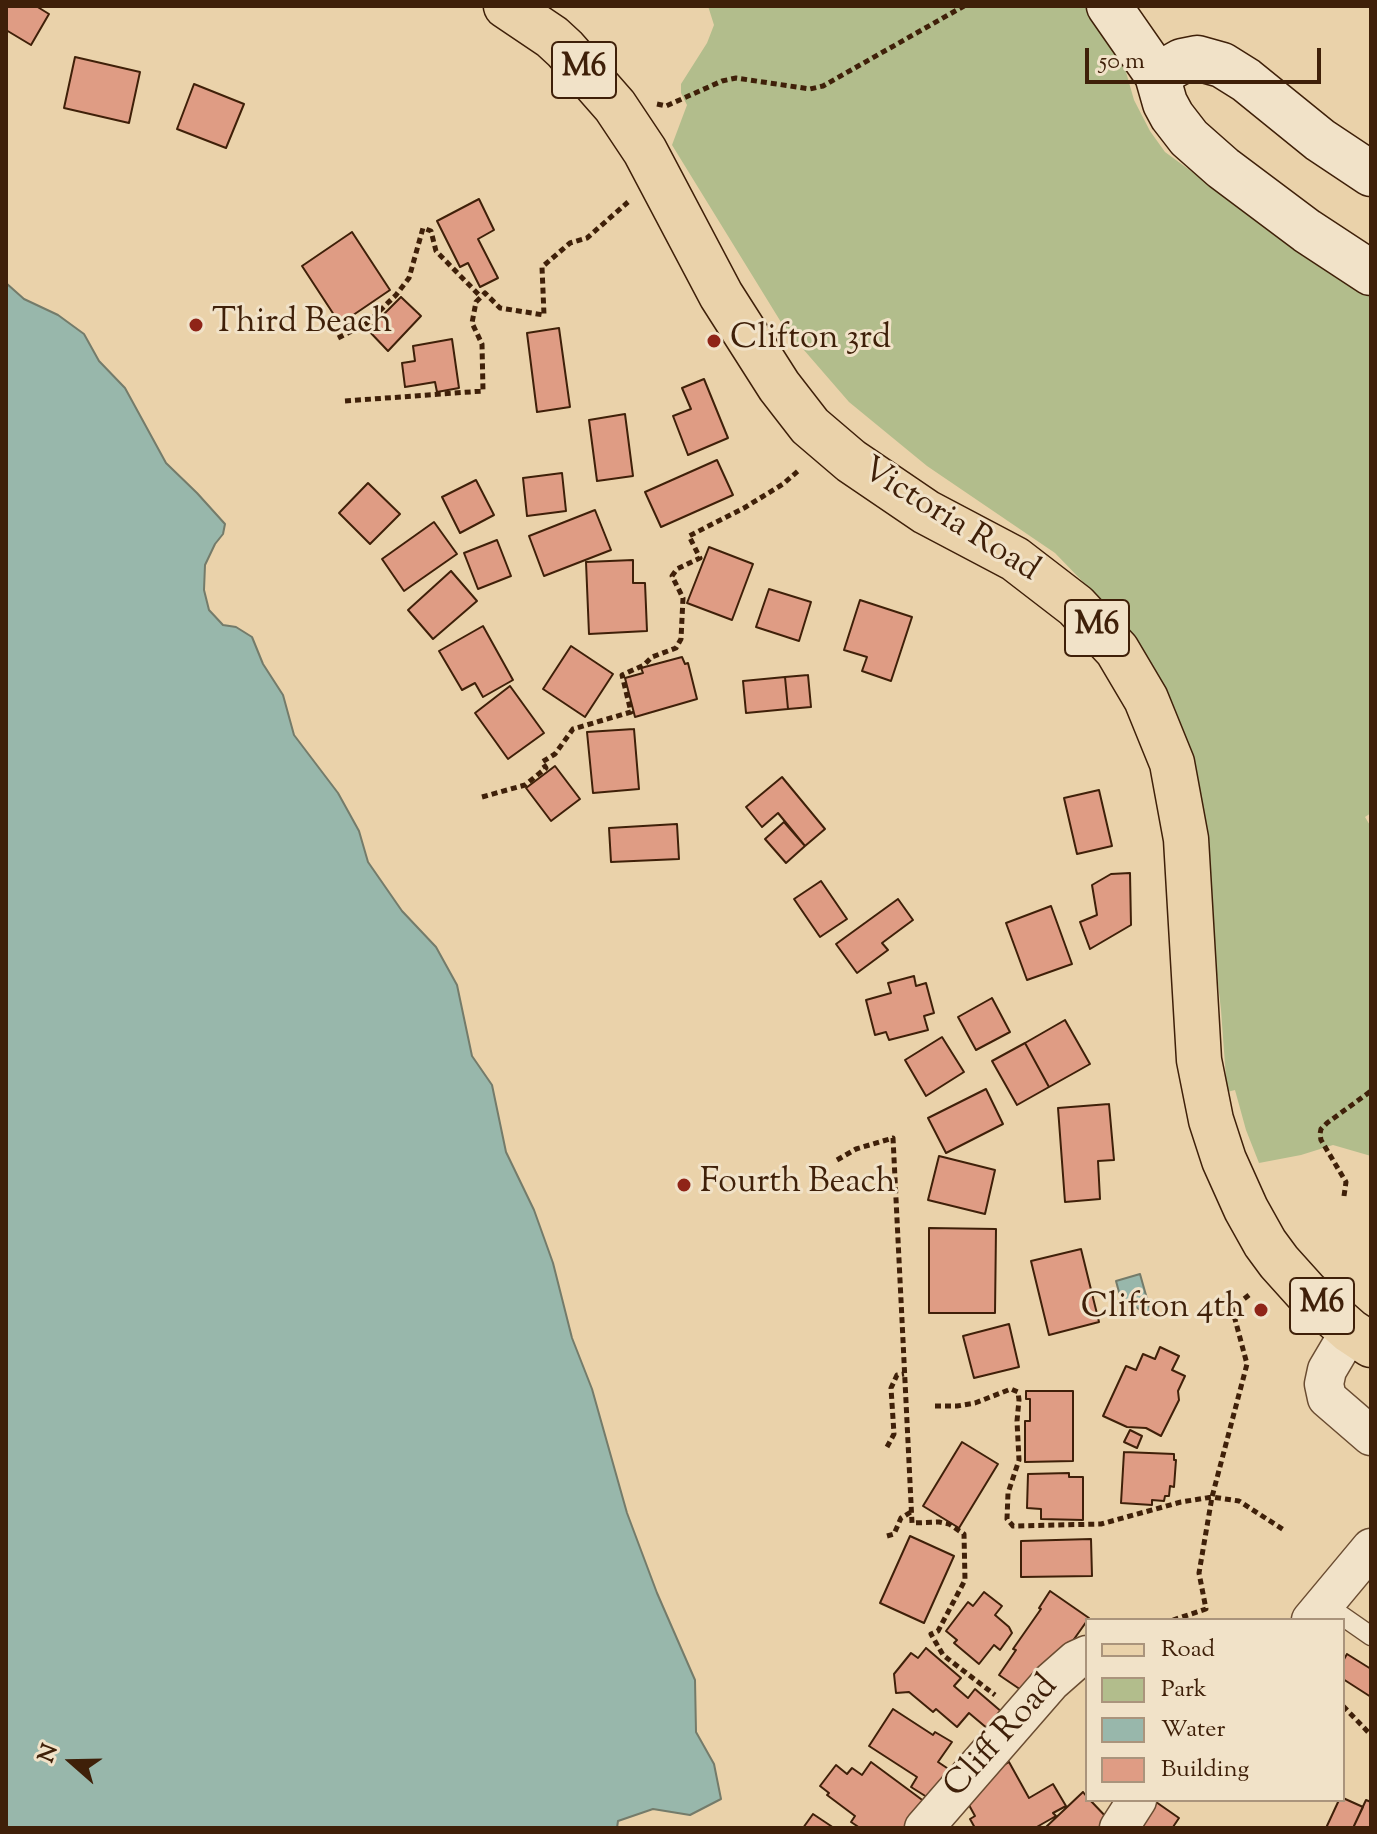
<!DOCTYPE html>
<html>
<head>
<meta charset="utf-8">
<style>
	body { margin:0 }
	#map { position:relative; width:1377px; height:1834px; overflow:hidden; background:#ead2aa; font-family:"Sorts Mill Goudy",serif }
	canvas { display:block }
	.frame { position:absolute; inset:0; border:8px solid #3f2009; pointer-events:none }
	.legend { position:absolute; left:1085px; top:1618px; width:260px; height:184px; box-sizing:border-box; background:#f1e2c8; border:2px solid #aa947c; margin:0; padding:10px 14px; list-style:none; font-size:24px; color:#3f2009 }
	.legend li { display:flex; align-items:center; gap:16px; height:40px }
	.legend b { width:40px; border:2px solid #aa947c }
	.north { position:absolute; left:32px; top:1722px; width:80px; height:80px; -webkit-text-stroke:6px #f1e2c8; paint-order:stroke; rotate:290deg; font-size:22px; font-weight:700; line-height:32px; text-align:center; color:#3f2009 }
	.north::after { content:''; display:block; margin:auto; width:28px; height:36px; background:#3f2009; clip-path:polygon(50% 0,100% 100%,50% 72%,0 100%) }
	.scale { position:absolute; left:1085px; top:48px; width:236px; height:36px; box-sizing:border-box; border:4px solid #3f2009; border-top:0; padding-left:10px; font-size:24px; line-height:28px; white-space:nowrap; color:#3f2009; -webkit-text-stroke:6px #f1e2c8; paint-order:stroke }
</style>
</head>
<body>
<div id="map">
<canvas width="1377" height="1834"></canvas>
<div class="frame"></div>
<ul class="legend">
<li><b style="height:10px;background:#ead2aa"></b>Road</li>
<li><b style="height:22px;background:#b2bd8c"></b>Park</li>
<li><b style="height:22px;background:#98b7ab"></b>Water</li>
<li><b style="height:22px;background:#df9c84"></b>Building</li>
</ul>
<div class="north">N</div>
<div class="scale">50 m</div>
</div>
<script>
const g = document.querySelector('canvas').getContext('2d');
g.lineJoin = 'round';
function fill(path, color) { g.fillStyle = color; g.fill(path, 'evenodd'); }
const poly = rows => new Path2D(rows.map(r => 'M' + r).join(''));
function stroke(path, color, width, dash) { g.strokeStyle = color; g.lineWidth = width; g.lineCap = dash ? 'butt' : 'round'; g.setLineDash(dash || []); g.stroke(path); }
function label(font, color, halo, rows, align = 'center') {
  g.font = font + ' "Sorts Mill Goudy",serif'; g.lineWidth = 6; g.setLineDash([]); g.textBaseline = 'middle'; g.strokeStyle = halo; g.fillStyle = color; for (const [text, x, y, turn = 0] of rows) {
    g.save(); g.translate(x, y); g.rotate((+turn || 0) * Math.PI / 180); g.textAlign = isNaN(turn) ? turn : align; if (halo) g.strokeText(text, 0, 0); g.fillText(text, 0, 0); g.restore();
  }
}
const green = poly([
	[708,6,1084,6,1106,34,1122,58,1134,100,1150,131,1165,152,1321,266,1371,297,1371,813,1365,817,1371,827,1371,1156,1333,1145,1301,1155,1259,1163,1246,1130,1235,1090,1227,1092,1221,1010,1212,930,1204,813,1169,696,1115,615,1055,553,927,466,849,402,784,327,672,145,687,105,681,93,681,84,707,43,714,25]
]);
const water = poly([
	[6,283,24,299,58,315,84,334,99,361,125,388,166,463,197,493,225,524,223,534,215,544,205,565,204,590,209,610,223,625,236,627,252,637,263,664,283,695,294,735,338,793,359,831,368,862,402,911,436,947,457,985,472,1056,492,1085,506,1152,534,1210,553,1263,572,1338,592,1389,627,1513,657,1593,695,1680,696,1732,714,1764,721,1799,690,1815,653,1809,618,1821,617,1828,6,1828,6,283],
	[1140,1274,1151,1313,1146,1314,1120,1296,1116,1281,1140,1274]
]);
const building = poly([
	[6,6,36,6,49,14,31,45,6,30,6,6],
	[75,57,140,72,129,123,64,108,75,57],
	[194,84,244,104,226,148,177,129,194,84],
	[479,199,494,230,478,239,498,278,480,287,468,263,460,267,437,221,479,199],
	[352,232,390,290,340,324,302,266,352,232],
	[401,297,421,316,388,351,368,330,401,297],
	[559,328,570,407,537,412,527,333,559,328],
	[452,339,459,388,437,392,435,382,405,387,402,363,415,361,413,346,452,339],
	[704,379,728,438,688,455,673,416,691,409,682,388,704,379],
	[625,414,633,476,597,481,589,420,625,414],
	[717,460,733,495,661,527,645,492,717,460],
	[562,473,566,511,527,516,523,478,562,473],
	[476,480,494,515,460,533,442,497,476,480],
	[368,483,400,514,370,544,339,513,368,483],
	[595,510,611,550,544,576,529,536,595,510],
	[434,522,457,554,404,591,382,559,434,522],
	[497,540,511,576,478,589,464,553,497,540],
	[709,547,753,564,732,620,687,603,709,547],
	[633,560,633,583,645,583,647,631,589,634,586,562,633,560],
	[451,571,477,601,433,639,408,610,451,571],
	[769,589,811,602,799,641,756,627,769,589],
	[860,600,912,617,891,681,862,671,867,657,844,650,860,600],
	[483,626,513,680,483,697,475,683,462,690,439,651,483,626],
	[571,646,613,674,585,717,543,689,571,646],
	[682,657,685,664,688,663,697,699,635,717,625,678,643,673,641,668,682,657],
	[808,675,811,707,788,709,785,677,808,675],
	[785,677,788,709,746,713,743,681,785,677],
	[510,686,544,733,508,759,475,713,510,686],
	[634,729,639,789,593,793,587,732,634,729],
	[555,766,580,799,551,821,526,788,555,766],
	[782,777,825,829,805,846,778,813,762,827,746,807,782,777],
	[1099,790,1112,846,1077,854,1064,798,1099,790],
	[784,822,805,846,786,863,765,839,784,822],
	[677,824,679,859,611,862,609,828,677,824],
	[1130,873,1131,925,1090,949,1080,922,1097,915,1092,885,1111,874,1130,873],
	[821,881,847,919,820,937,794,899,821,881],
	[898,899,913,920,882,943,888,950,857,973,836,944,898,899],
	[1051,906,1072,964,1027,980,1006,923,1051,906],
	[914,976,916,986,926,983,934,1013,924,1016,928,1030,889,1040,886,1032,875,1035,866,1000,891,993,888,983,914,976],
	[992,998,1010,1032,976,1050,958,1017,992,998],
	[1065,1020,1090,1064,1049,1087,1025,1043,1065,1020],
	[942,1037,964,1072,926,1096,905,1060,942,1037],
	[1025,1043,1049,1087,1017,1105,992,1061,1025,1043],
	[986,1089,1003,1124,946,1153,928,1118,986,1089],
	[1109,1104,1114,1160,1098,1161,1100,1199,1065,1202,1058,1108,1109,1104],
	[939,1156,995,1170,985,1214,928,1200,939,1156],
	[929,1228,996,1229,995,1313,929,1313,929,1228],
	[1081,1249,1099,1322,1049,1335,1031,1261,1081,1249],
	[1009,1324,1019,1367,974,1378,963,1336,1009,1324],
	[1160,1347,1179,1356,1172,1370,1185,1376,1178,1391,1179,1400,1161,1436,1146,1428,1127,1427,1103,1416,1126,1366,1136,1370,1143,1354,1155,1359,1160,1347],
	[1026,1391,1073,1391,1073,1461,1025,1462,1025,1421,1030,1421,1030,1399,1026,1399,1026,1391],
	[1130,1430,1142,1436,1137,1448,1124,1442,1130,1430],
	[962,1442,998,1464,959,1528,923,1506,962,1442],
	[1124,1452,1174,1454,1174,1460,1176,1460,1174,1487,1170,1486,1169,1496,1165,1496,1164,1501,1152,1500,1152,1505,1121,1503,1124,1452],
	[1069,1473,1069,1477,1083,1477,1083,1520,1041,1519,1041,1509,1027,1508,1028,1474,1069,1473],
	[910,1536,954,1556,924,1623,880,1603,910,1536],
	[1091,1539,1092,1576,1021,1577,1021,1541,1091,1539],
	[1050,1591,1089,1618,1050,1673,1027,1694,999,1675,1016,1650,1013,1649,1041,1609,1039,1608,1050,1591],
	[984,1592,1002,1606,995,1615,1009,1627,1012,1633,1000,1650,994,1645,979,1664,954,1643,957,1640,946,1631,968,1602,973,1606,984,1592],
	[926,1648,961,1678,954,1686,968,1698,975,1689,1003,1713,988,1729,969,1713,957,1727,936,1709,933,1712,909,1692,896,1693,894,1674,911,1653,918,1658,926,1648],
	[1347,1654,1371,1669,1371,1697,1343,1679,1343,1661,1347,1654],
	[893,1709,933,1735,935,1732,952,1742,938,1762,953,1772,930,1799,911,1787,917,1777,869,1746,893,1709],
	[871,1762,925,1802,906,1828,860,1828,851,1822,855,1816,827,1795,829,1793,820,1786,836,1765,847,1774,852,1768,862,1775,871,1762],
	[1009,1762,1029,1798,1053,1784,1066,1806,1053,1813,1056,1816,1035,1828,975,1828,970,1819,975,1816,964,1796,975,1782,1009,1762],
	[1083,1792,1087,1797,1087,1800,1090,1800,1109,1820,1101,1828,1045,1828,1083,1792],
	[1343,1798,1363,1807,1353,1828,1326,1828,1339,1800,1343,1800,1343,1798],
	[1366,1800,1371,1802,1371,1828,1353,1828,1366,1800],
	[1156,1802,1179,1818,1173,1827,1174,1828,1137,1828,1156,1802],
	[813,1814,834,1828,803,1828,813,1814]
]);
const path = poly([
	[657,104,666,106,722,81,736,78,810,89,823,86,964,6],
	[338,338,366,324,396,295,409,278,423,228,431,231,436,251,481,297],
	[345,401,483,391,482,344,472,323,476,302,485,293,500,308,544,315,542,267,570,243,587,238,628,202],
	[482,797,525,785,546,768,542,762,555,754,573,729,631,712,622,675,644,665,652,657,676,648,681,639,683,598,672,576,677,569,700,558,689,536,744,508,783,484,798,471],
	[837,1160,856,1149,893,1138,912,1523,939,1522,949,1524,964,1534,965,1580,938,1631,931,1634,943,1655,995,1695],
	[1344,1196,1346,1182,1321,1140,1320,1134,1321,1129,1327,1123,1371,1091],
	[1249,1295,1232,1308,1247,1364,1212,1497,1239,1501,1284,1530],
	[935,1406,957,1406,975,1403,1011,1389,1018,1392,1019,1400,1017,1421,1019,1460,1008,1493,1007,1519,1013,1526,1101,1524,1181,1502,1212,1497,1199,1573,1206,1609,1173,1620],
	[887,1447,894,1434,891,1388,897,1375,904,1374],
	[887,1536,894,1534,901,1518,911,1512],
	[1343,1706,1371,1735]
]);
const service = poly([
	[1325,1604,1371,1636]
]);
const minor = poly([
	[1350,1331,1327,1370,1324,1384,1327,1398,1371,1436],
	[1311,1620,1371,1548],
	[924,1828,1051,1682,1076,1660,1087,1655],
	[1119,1828,1137,1800]
]);
const secondary = poly([
	[1109,6,1157,75,1165,103,1172,116,1189,138,1223,168,1307,231,1371,273],
	[1157,75,1182,61,1197,58,1222,65,1246,80,1320,140,1371,174]
]);
const primary = poly([
	[506,6,552,37,565,49,615,106,645,151,721,295,779,386,810,426,851,461,926,512,1015,559,1076,606,1117,650,1146,699,1172,763,1186,839,1199,1060,1211,1120,1224,1160,1246,1209,1265,1243,1279,1262,1306,1292,1350,1331,1371,1345]
]);
const markers = [
	[196,325,8,"#8f2418"],
	[714,341,8,"#8f2418"],
	[684,1185,8,"#8f2418"],
	[1261,1310,8,"#8f2418"]
];
const shields = [
	[584,70,64],
	[1097,628,64],
	[1322,1306,64]
];
const shieldNames = [
	["M6",584,70],
	["M6",1097,628],
	["M6",1322,1306]
];
const poiNames = [
	["Third Beach",212,325],
	["Clifton 3rd",730,341],
	["Fourth Beach",700,1185],
	["Clifton 4th",1245,1310,"right"]
];
const streetNames = [
	["Victoria Road",949,522,32],
	["Cliff Road",1003,1738,-48]
];
fill(green, '#b2bd8c');
fill(water, '#98b7ab');
stroke(water, '#747b6a', 2);
fill(building, '#df9c84');
stroke(building, '#3f2009', 2);
stroke(service, '#6a4c31', 21);
stroke(minor, '#6a4c31', 41);
stroke(secondary, '#3f2009', 47);
stroke(primary, '#3f2009', 47);
stroke(path, '#3f2009', 5, [6, 4]);
stroke(service, '#f1e2c8', 18);
stroke(minor, '#f1e2c8', 38);
stroke(secondary, '#f1e2c8', 44);
stroke(primary, '#ead2aa', 44);
for (const [x, y, r, color] of markers) { const dot = new Path2D(); dot.arc(x, y, r, 0, 2 * Math.PI); g.fillStyle = color; g.fill(dot); stroke(dot, '#f1e2c8', 3); }
for (const [x, y, w] of shields) { const box = new Path2D(); box.roundRect(x - w / 2, y - 28, w, 56, 6); g.fillStyle = '#f1e2c8'; g.fill(box); stroke(box, '#3f2009', 2); }
label('bold 32px', '#3f2009', null, shieldNames);
label('34px', '#3f2009', '#f1e2c8', poiNames, 'left');
label('34px', '#3f2009', '#f1e2c8', streetNames);
</script>
</body>
</html>
